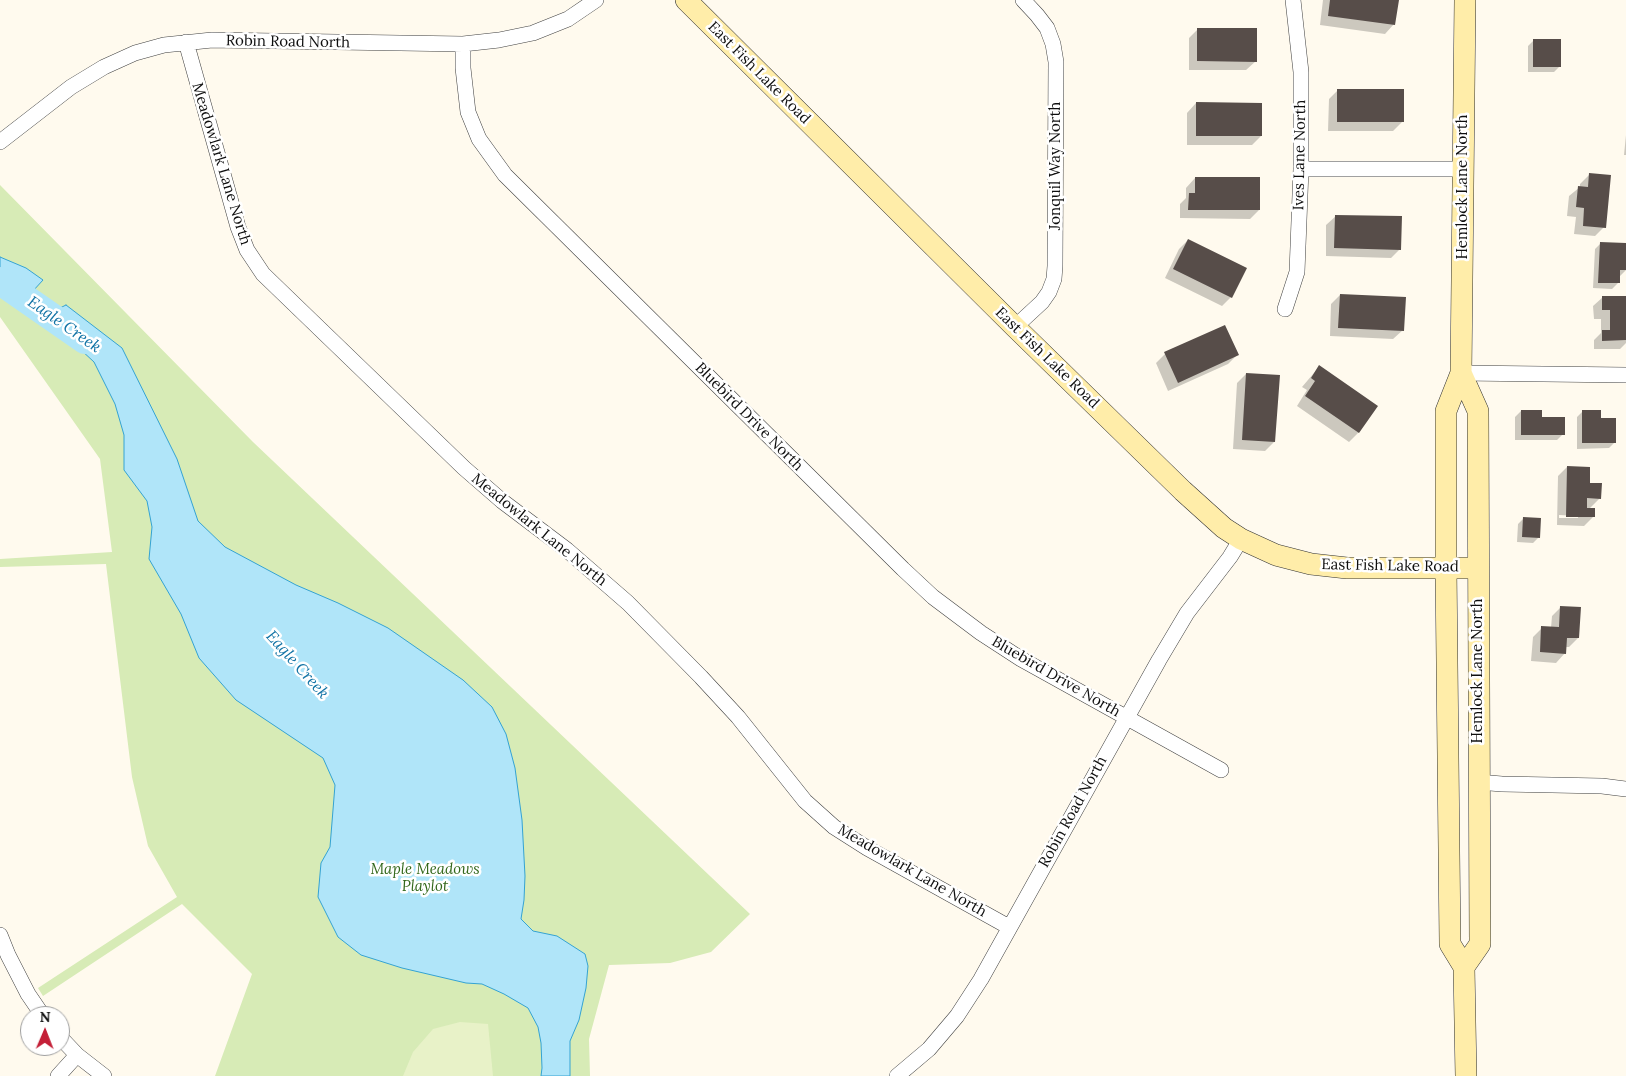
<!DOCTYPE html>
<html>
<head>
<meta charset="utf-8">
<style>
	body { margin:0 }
	#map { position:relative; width:1626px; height:1076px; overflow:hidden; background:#fffaee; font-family:Lora,serif }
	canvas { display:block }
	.north { position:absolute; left:20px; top:1006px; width:50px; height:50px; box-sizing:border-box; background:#fff; border:1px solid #9f9f9f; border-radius:50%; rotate:1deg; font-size:14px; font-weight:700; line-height:20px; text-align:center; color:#0e0e0e }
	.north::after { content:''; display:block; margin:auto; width:18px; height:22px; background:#c41f37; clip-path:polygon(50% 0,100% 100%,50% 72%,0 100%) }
</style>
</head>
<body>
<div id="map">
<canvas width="1626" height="1076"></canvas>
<div class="north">N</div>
</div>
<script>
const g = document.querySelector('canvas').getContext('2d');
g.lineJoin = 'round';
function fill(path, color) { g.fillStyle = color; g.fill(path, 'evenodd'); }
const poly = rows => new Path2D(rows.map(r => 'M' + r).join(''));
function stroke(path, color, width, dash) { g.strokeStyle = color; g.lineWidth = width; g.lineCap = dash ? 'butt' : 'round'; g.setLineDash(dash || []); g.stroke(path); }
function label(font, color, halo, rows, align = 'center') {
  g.font = font + ' Lora,serif'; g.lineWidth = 5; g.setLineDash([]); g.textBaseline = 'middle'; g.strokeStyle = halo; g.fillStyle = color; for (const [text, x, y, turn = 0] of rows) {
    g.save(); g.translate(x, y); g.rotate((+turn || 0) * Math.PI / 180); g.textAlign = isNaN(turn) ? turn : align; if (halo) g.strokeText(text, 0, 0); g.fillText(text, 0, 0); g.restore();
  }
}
const green = poly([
	[0,185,253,442,750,914,711,952,670,963,609,965,589,1039,590,1076,215,1076,252,974,182,904,43,996,38,988,177,897,148,846,132,777,106,564,0,567,0,559,112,552,100,459,0,317]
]);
const pitch = poly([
	[460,1022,488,1024,493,1076,403,1076,413,1052,433,1029]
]);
const water = poly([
	[0,257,26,268,43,280,22,303,0,291,0,257],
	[66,305,122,348,177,459,198,521,225,547,296,585,338,603,388,628,463,680,492,707,506,734,515,768,522,820,525,876,524,900,521,919,533,931,557,936,585,954,588,966,586,988,579,1020,570,1041,570,1076,541,1076,542,1068,541,1043,538,1027,528,1008,504,994,482,984,466,983,402,968,361,955,338,937,318,897,321,863,330,847,335,785,323,758,236,700,199,658,181,614,149,559,152,527,147,501,124,470,124,435,115,404,94,362,52,323,60,308,66,305]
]);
const shadow = poly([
	[1323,0,1397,0,1394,24,1385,34,1320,25],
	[1198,29,1256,61,1246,70,1189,70,1189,38],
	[1534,40,1560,66,1554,72,1528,72,1528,46],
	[1338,90,1402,122,1393,131,1328,131,1329,99],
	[1196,103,1261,136,1252,145,1187,145,1187,113],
	[1626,135,1626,155,1624,155],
	[1589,175,1604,227,1595,236,1574,234,1576,217,1567,216,1569,196,1580,187,1580,184],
	[1195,178,1259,210,1250,219,1180,218,1180,204,1186,198,1186,188],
	[1336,216,1400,249,1391,258,1326,256,1326,225],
	[1188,240,1231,297,1222,306,1165,278,1179,249],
	[1601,243,1626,244,1626,270,1620,276,1618,283,1612,289,1593,288,1595,249],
	[1340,295,1403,330,1393,339,1330,336,1331,304],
	[1603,297,1626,297,1626,343,1620,349,1594,349,1594,340,1601,333,1601,319,1594,319,1593,306],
	[1165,354,1237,355,1228,364,1168,391,1156,363],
	[1319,367,1376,406,1358,433,1349,442,1297,406,1307,390,1302,387],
	[1246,374,1274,442,1265,451,1233,449,1237,383],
	[1521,411,1540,418,1563,434,1557,440,1515,440,1515,417],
	[1583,411,1600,420,1615,442,1609,448,1577,449,1577,417],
	[1567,467,1589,484,1600,498,1589,509,1593,517,1584,526,1557,525,1558,476],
	[1559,515,1578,516,1578,518,1559,518],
	[1524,518,1539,537,1533,543,1517,542,1518,524],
	[1561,607,1578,638,1569,647,1565,647,1565,653,1556,663,1531,661,1533,637,1542,628,1551,628,1552,616]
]);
const river = poly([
	[0,281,85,340]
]);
const building = poly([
	[1330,0,1399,0,1395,25,1328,16],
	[1197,28,1257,28,1257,62,1197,61],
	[1533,39,1561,39,1561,67,1533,67],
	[1337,89,1404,89,1404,122,1337,122],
	[1196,102,1262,103,1262,136,1196,136],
	[1589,173,1611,175,1606,228,1583,226,1584,208,1576,207,1578,186,1588,187],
	[1195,177,1260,177,1260,210,1188,210,1189,193,1195,193],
	[1335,215,1402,216,1401,250,1334,248],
	[1188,239,1247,268,1232,298,1173,269],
	[1600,242,1626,243,1626,270,1620,270,1620,283,1598,283],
	[1340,294,1406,297,1404,331,1338,328],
	[1602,296,1626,296,1626,340,1602,341,1602,330,1610,330,1610,310,1602,310],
	[1225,325,1239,355,1178,383,1164,352],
	[1319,365,1378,406,1359,433,1305,396,1315,381,1311,378],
	[1246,373,1280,375,1275,442,1242,440],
	[1521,410,1542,410,1542,417,1565,417,1565,435,1521,435],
	[1582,410,1601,410,1601,418,1616,418,1616,443,1582,443],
	[1567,466,1590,467,1590,483,1602,483,1601,499,1587,498,1587,508,1595,508,1595,517,1566,517],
	[1523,517,1541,518,1540,538,1522,537],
	[1560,606,1581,607,1579,638,1567,638,1566,654,1540,652,1541,626,1559,627]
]);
const street = poly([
	[186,42,238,227,247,250,263,274,464,468,502,501,567,550,628,603,701,677,738,717,805,801,834,827,867,848,1009,927],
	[463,44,463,68,468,112,479,139,505,175,903,569,933,597,981,633,1021,659,1221,770],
	[0,142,71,87,104,67,135,53,164,45,212,40,463,44,499,40,533,33,568,19,596,0],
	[1301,169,1463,169],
	[1285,309,1297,272,1301,169,1301,72,1293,0],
	[1015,327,1042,302,1049,292,1054,279,1055,266,1056,62,1053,44,1047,28,1037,15,1023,0],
	[1461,373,1626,375],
	[1478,782,1502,784,1602,786,1626,789],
	[0,935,8,955,28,994,43,1016],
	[60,1037,77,1055,104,1076],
	[58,1076,77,1055],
	[897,1076,929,1049,957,1016,981,979,1159,660,1187,613,1230,557,1241,539]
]);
const secondary = poly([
	[686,0,1015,327,1183,491,1224,528,1241,539,1276,555,1311,564,1347,568,1478,568],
	[1465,0,1461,373,1446,411,1446,568,1450,944,1464,967,1466,1076],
	[1461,373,1478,411,1480,944,1464,967]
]);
const streetNames = [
	["Robin Road North",288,42,1],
	["East Fish Lake Road",759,73,45],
	["Ives Lane North",1300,155,-89],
	["Meadowlark Lane North",221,164,73],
	["Jonquil Way North",1056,166,-90],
	["Hemlock Lane North",1463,187,-90],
	["East Fish Lake Road",1047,358,44],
	["Bluebird Drive North",749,417,45],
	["Meadowlark Lane North",539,530,39],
	["East Fish Lake Road",1390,566,1],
	["Hemlock Lane North",1478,671,-90],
	["Bluebird Drive North",1056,677,30],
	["Robin Road North",1073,812,-61],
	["Meadowlark Lane North",912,871,30]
];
const parkNames = [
	["Maple Meadows",425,870],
	["Playlot",425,887]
];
const waterNames = [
	["Eagle Creek",64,325,35],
	["Eagle Creek",297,665,48]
];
fill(green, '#d7ebb6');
fill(pitch, '#e8f2c8');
fill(water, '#b0e5f9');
stroke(water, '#34a3d3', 1);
fill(shadow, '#0003');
stroke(river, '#b0e5f9', 28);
fill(building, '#574d49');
stroke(street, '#414141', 16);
stroke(secondary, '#303030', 22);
stroke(street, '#fff', 15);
stroke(secondary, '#ffeda9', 21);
label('15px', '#0e0e0e', '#fff', streetNames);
label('italic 15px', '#33681b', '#fff', parkNames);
label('italic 16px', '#1173a5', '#fff', waterNames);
</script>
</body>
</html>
